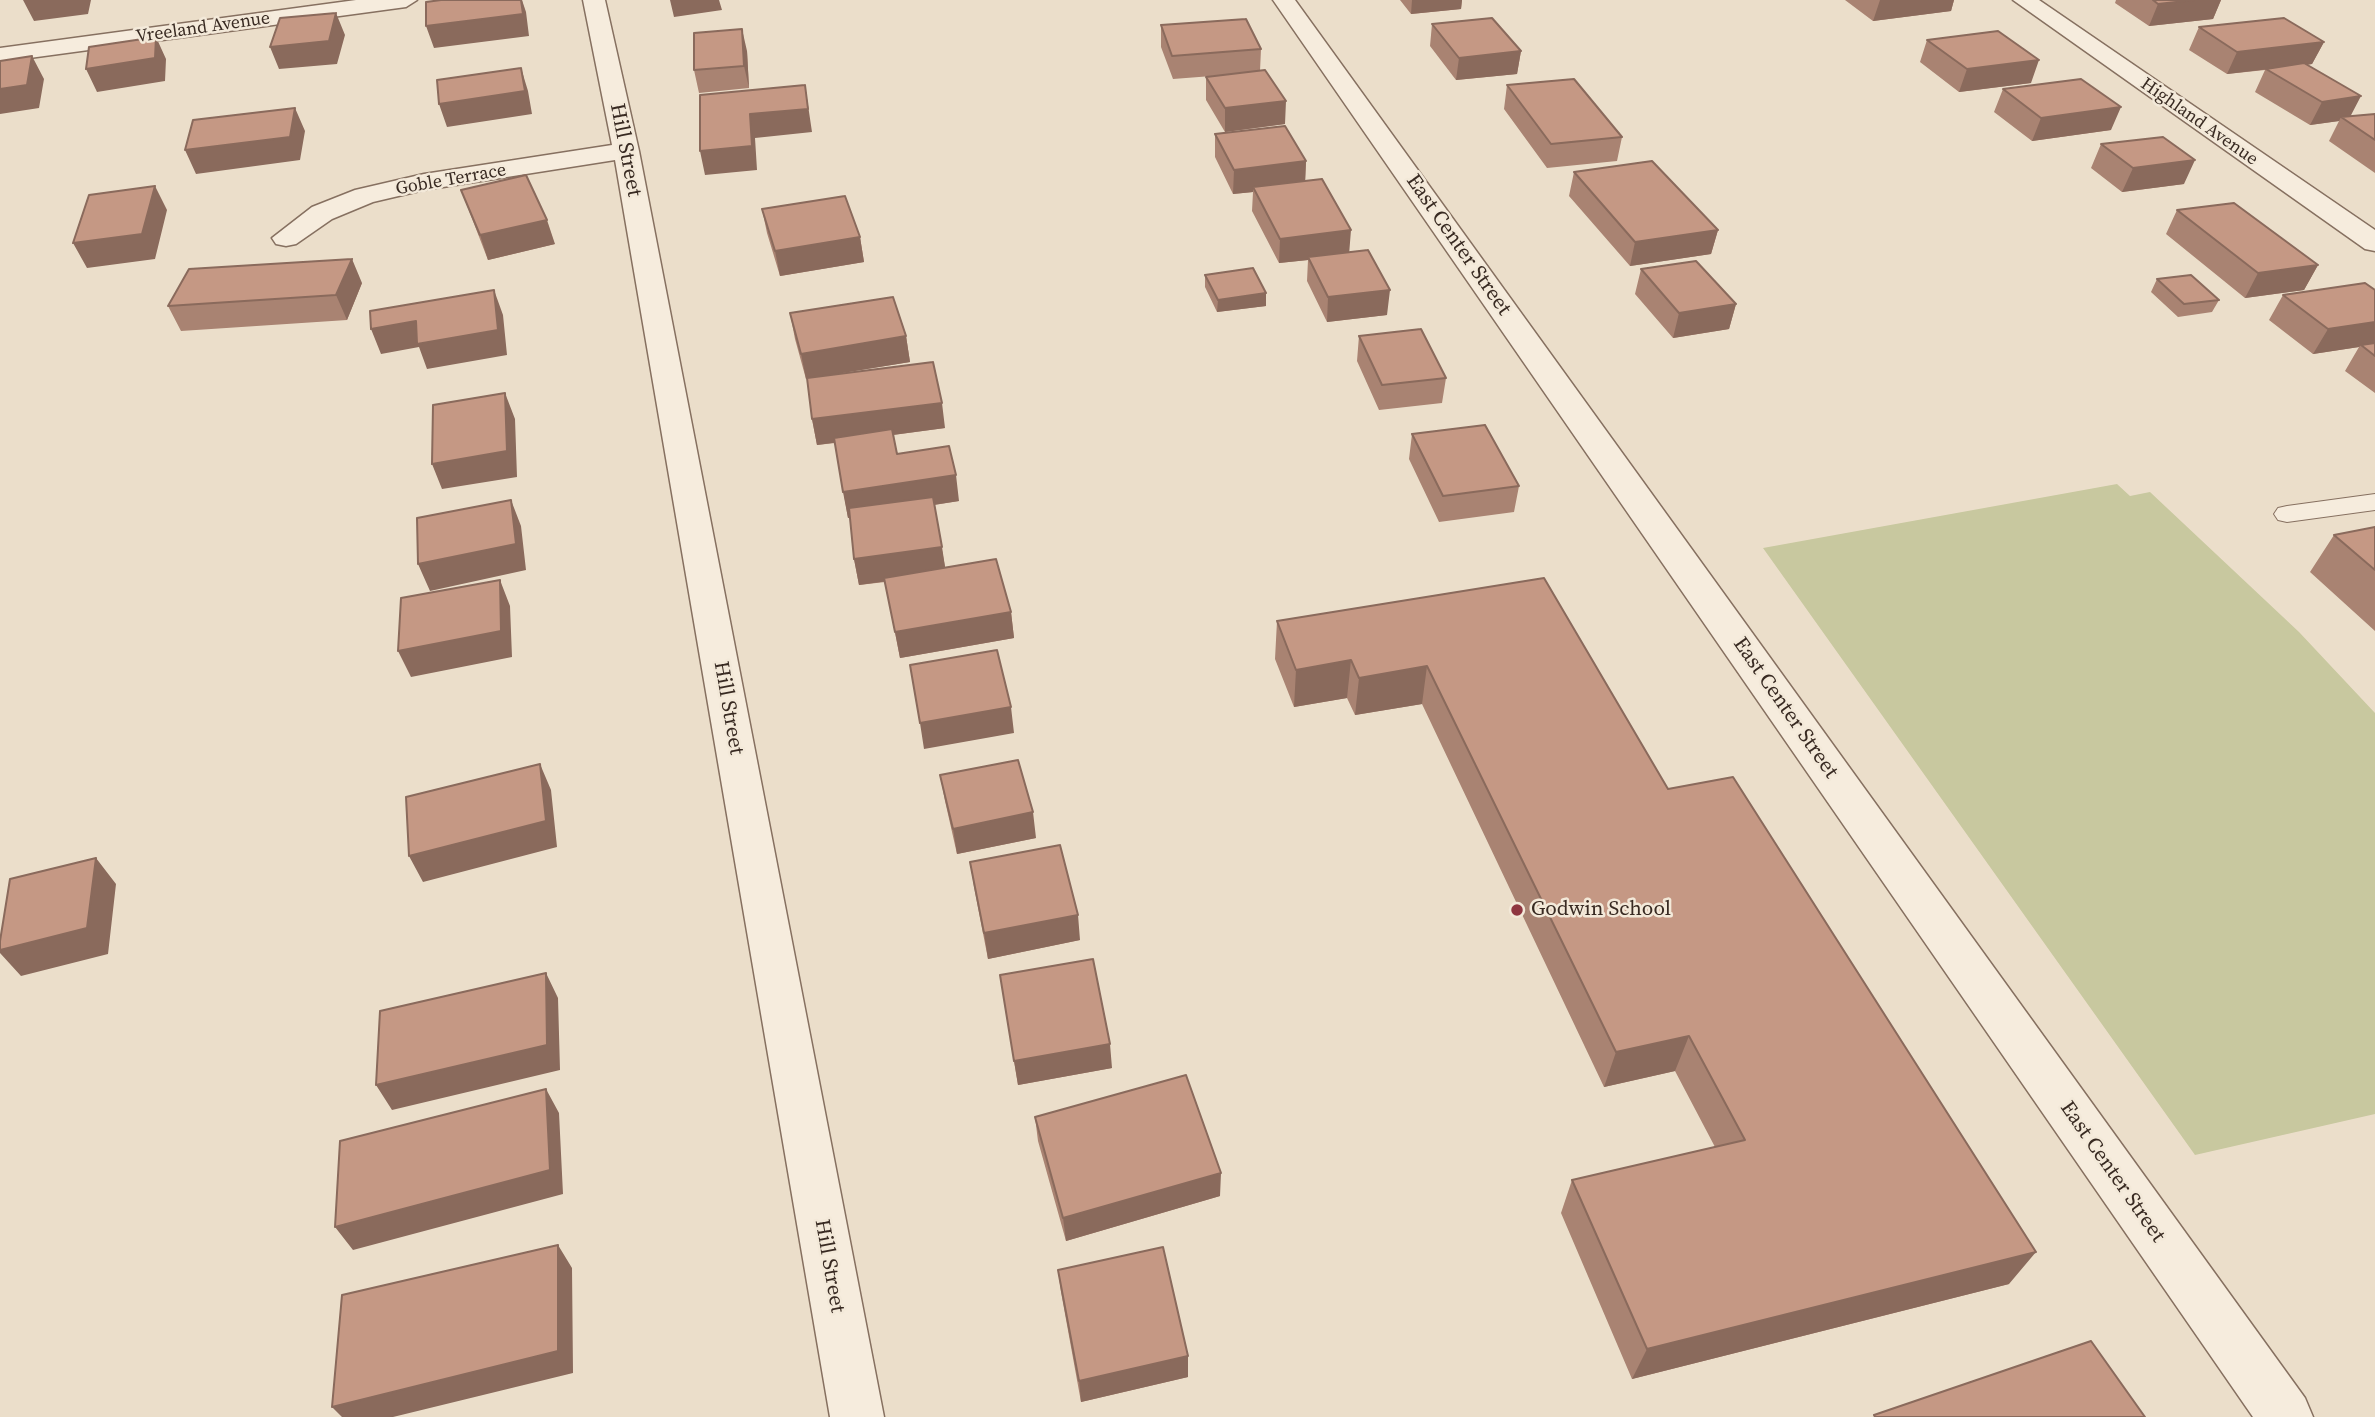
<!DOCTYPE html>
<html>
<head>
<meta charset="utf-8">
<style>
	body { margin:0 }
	canvas { display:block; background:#ebdeca }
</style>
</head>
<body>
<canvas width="2375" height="1417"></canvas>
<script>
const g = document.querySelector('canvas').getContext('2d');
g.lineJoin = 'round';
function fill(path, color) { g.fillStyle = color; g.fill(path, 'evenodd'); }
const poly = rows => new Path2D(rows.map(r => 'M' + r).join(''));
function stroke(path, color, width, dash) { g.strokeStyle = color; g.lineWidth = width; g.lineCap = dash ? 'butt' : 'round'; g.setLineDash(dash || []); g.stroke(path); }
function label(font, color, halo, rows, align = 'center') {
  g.font = font + ' "Source Serif 4",serif'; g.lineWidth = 5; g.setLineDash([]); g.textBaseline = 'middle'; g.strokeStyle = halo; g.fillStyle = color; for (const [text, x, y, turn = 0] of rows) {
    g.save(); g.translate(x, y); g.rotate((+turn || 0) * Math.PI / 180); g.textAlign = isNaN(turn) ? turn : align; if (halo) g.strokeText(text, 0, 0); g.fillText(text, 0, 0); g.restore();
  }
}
const green = poly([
	[2117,484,2130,496,2150,492,2299,632,2375,713,2375,1114,2195,1155,1763,548]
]);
const lane = poly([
	[2375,494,2375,510,2287,522,2278,520,2274,514,2278,508,2287,506,2375,494]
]);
const street = poly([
	[356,0,417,0,406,7,0,62,0,48,356,0],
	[583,0,605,0,639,151,884,1417,830,1417,615,160,424,190,373,202,332,219,296,244,286,246,276,244,272,238,312,207,355,190,424,174,612,145,583,0],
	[1273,0,1295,0,2305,1398,2313,1417,2253,1417,1273,0],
	[2013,0,2039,0,2375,230,2375,251,2365,249,2013,0]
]);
const wall = poly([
	[1400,0,1462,0,1461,9,1411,14],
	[1845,0,1954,0,1951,11,1873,21],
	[2116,0,2221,0,2213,19,2149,26,2115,3],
	[1432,24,1521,51,1517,74,1456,80,1430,46],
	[1161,25,1261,49,1260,71,1285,124,1225,132,1206,100,1206,77,1238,74,1173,79,1161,47],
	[2199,27,2324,42,2312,64,2307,65,2351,116,2375,114,2375,173,2329,141,2339,121,2310,125,2255,92,2265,70,2227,74,2189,50],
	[1927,40,2031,83,1959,92,1920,62],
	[747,51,749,88,699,93,694,70],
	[1507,85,1622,137,1617,161,1547,168,1504,109],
	[2003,89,2111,130,2032,141,1994,112],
	[1215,134,1306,161,1305,181,1387,315,1327,322,1307,281,1308,260,1279,263,1252,211,1253,192,1233,194,1215,157],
	[2101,144,2184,184,2122,192,2091,168],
	[1574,172,1718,230,1711,254,1630,266,1569,196],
	[461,190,555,244,488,260],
	[762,209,860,237,864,262,780,276,767,233],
	[2177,210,2318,265,2304,290,2245,298,2166,234],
	[1641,269,1736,304,1729,329,1673,338,1635,294],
	[1205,275,1266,293,1266,306,1217,312,1205,287],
	[2157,279,2219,300,2212,312,2178,317,2151,292],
	[362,283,347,320,181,331,168,306],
	[2375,290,2375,393,2345,371,2359,347,2313,354,2269,320,2283,295],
	[790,313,906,336,910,362,829,375,945,428,893,435,897,454,959,501,934,505,945,567,1011,612,1014,638,900,658,885,582,859,585,854,559,850,518,848,518,835,443,817,445,812,419,807,379,806,379,795,339],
	[1359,336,1446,378,1442,403,1379,410,1357,361],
	[1412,434,1519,486,1514,512,1439,522,1409,459],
	[2375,527,2375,631,2310,572,2334,535],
	[1544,578,1668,789,2009,1284,1632,1379,1561,1213,1572,1180,1715,1147,1675,1071,1604,1087,1422,704,1355,715,1347,698,1294,707,1275,659,1277,621],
	[940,775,1036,838,957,854,945,801],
	[970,862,1080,940,988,959,974,887],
	[1000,975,1112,1068,1018,1085],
	[1035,1117,1220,1196,1066,1241,1038,1141],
	[1058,1270,1188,1356,1188,1377,1081,1402,1061,1292]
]);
const shadedWall = poly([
	[23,0,91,0,88,14,34,21],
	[521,0,522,0,526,12,529,36,434,48,426,26],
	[670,0,719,0,722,10,674,17],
	[1412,0,1462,0,1461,9,1411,14],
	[1880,0,1954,0,1951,11,1873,21],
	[2194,0,2221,0,2213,19,2149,26,2158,4],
	[336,13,345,35,337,64,279,69,270,47],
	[742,29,747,51,749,88,744,66],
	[156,37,166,59,165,81,97,92,86,69],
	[2324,42,2312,64,2227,74,2237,52],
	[1521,51,1517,74,1456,80,1459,58],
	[32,56,44,79,39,108,0,114,0,89],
	[2039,60,2031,83,1959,92,1967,69],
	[521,68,528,91,532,114,447,127,439,104],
	[805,85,812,132,755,138,757,170,705,175,700,151,750,114],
	[2361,96,2349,119,2341,117,2339,121,2310,125,2322,102],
	[1286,101,1285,124,1225,132,1225,108],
	[2121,107,2111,130,2032,141,2041,118],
	[295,108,305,131,300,160,196,174,185,150],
	[2195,160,2184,184,2122,192,2133,168],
	[1306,161,1305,185,1253,187,1253,192,1233,194,1234,170],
	[155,186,167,210,155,259,87,268,73,243],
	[547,220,555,244,488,260,480,235],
	[1351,230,1349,255,1308,257,1308,260,1279,263,1280,239],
	[1718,230,1711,254,1630,266,1635,242],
	[860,237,864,262,780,276,775,251],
	[352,259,362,283,347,320,336,295],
	[2318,265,2304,290,2245,298,2258,273],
	[494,290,503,315,507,355,427,369,419,347,381,354,371,329],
	[1390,290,1387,315,1327,322,1328,297],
	[1266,293,1266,306,1217,312,1218,300],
	[1736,304,1729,329,1673,338,1679,313],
	[2375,322,2375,345,2361,345,2359,347,2313,354,2328,329],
	[906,336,910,362,806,379,801,354],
	[505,393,515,419,517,477,442,489,432,464],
	[942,403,945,428,817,445,812,419],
	[956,475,959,501,848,518,843,492],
	[511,500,521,526,526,570,430,591,418,564],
	[942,547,946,573,859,585,854,559],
	[500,580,510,606,512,657,411,677,398,651],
	[1011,612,1014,638,900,658,895,632],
	[1351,660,1347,698,1294,707,1296,670],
	[1427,666,1422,704,1355,715,1359,678],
	[1011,707,1014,733,924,749,920,723],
	[540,764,551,790,557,847,423,882,409,856],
	[1033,812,1036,838,957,854,953,829],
	[96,858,116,884,108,954,21,976,0,953,0,950],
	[1078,915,1080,940,988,959,984,933],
	[546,973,558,998,560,1070,392,1110,376,1085],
	[1689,1036,1675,1071,1604,1087,1616,1052],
	[1110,1044,1112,1068,1018,1085,1014,1061],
	[546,1089,559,1113,563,1194,353,1250,335,1227],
	[1221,1173,1220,1196,1066,1241,1063,1218],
	[558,1245,572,1268,573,1373,393,1417,342,1417,332,1407],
	[2036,1252,2009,1284,1632,1379,1647,1349],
	[1188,1356,1188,1377,1081,1402,1079,1381]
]);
const building = poly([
	[441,0,521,0,523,14,426,26,426,2,441,0],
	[2153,0,2194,0,2158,4,2153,0],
	[336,13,329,41,270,47,280,18,336,13],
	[1492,18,1521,51,1459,58,1432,24,1492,18],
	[2284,18,2324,42,2237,52,2199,27,2284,18],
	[1246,19,1261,49,1172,56,1161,25,1246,19],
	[742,29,744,66,694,70,694,33,742,29],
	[1998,31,2039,60,1967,69,1927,40,1998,31],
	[156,37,155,58,86,69,89,47,156,37],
	[32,56,27,85,0,89,0,61,32,56],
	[2304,63,2361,96,2322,102,2266,69,2304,63],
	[521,68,525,91,439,104,437,80,521,68],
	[1265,70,1286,101,1225,108,1206,77,1265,70],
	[1574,79,1622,137,1551,144,1507,85,1574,79],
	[2081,79,2121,107,2041,118,2003,89,2081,79],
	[805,85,808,109,750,114,752,146,700,151,700,95,805,85],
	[295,108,290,137,185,150,193,120,295,108],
	[2375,114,2375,140,2341,117,2375,114],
	[1285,126,1306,161,1234,170,1215,134,1285,126],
	[2163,137,2195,160,2133,168,2101,144,2163,137],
	[1652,161,1718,230,1635,242,1574,172,1652,161],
	[526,175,547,220,480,235,461,190,526,175],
	[1322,179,1351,230,1280,239,1253,187,1322,179],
	[155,186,142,234,73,243,89,195,155,186],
	[845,196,860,237,775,251,762,209,845,196],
	[2234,203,2318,265,2258,273,2177,210,2234,203],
	[1368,250,1390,290,1328,297,1308,257,1368,250],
	[352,259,336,295,168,306,189,269,352,259],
	[1696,261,1736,304,1679,313,1641,269,1696,261],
	[1253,268,1266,293,1218,300,1205,275,1253,268],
	[2191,275,2219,300,2184,304,2157,279,2191,275],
	[2365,283,2375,290,2375,322,2328,329,2283,295,2365,283],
	[494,290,498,330,417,344,416,321,371,329,370,311,494,290],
	[893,297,906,336,801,354,790,313,893,297],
	[1421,329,1446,378,1382,385,1359,336,1421,329],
	[2375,343,2375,356,2361,345,2375,343],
	[933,362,942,403,812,419,807,378,933,362],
	[505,393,507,451,432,464,433,405,505,393],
	[1485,425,1519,486,1443,496,1412,434,1485,425],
	[892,429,897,454,949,446,956,475,843,492,834,438,892,429],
	[933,497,942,547,854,559,849,508,933,497],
	[511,500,516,544,418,564,417,518,511,500],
	[2375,527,2375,570,2334,535,2375,527],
	[996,559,1011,612,895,632,884,578,996,559],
	[1544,578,1668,789,1733,777,2036,1252,1647,1349,1572,1180,1745,1140,1689,1036,1616,1052,1427,666,1359,678,1351,660,1296,670,1277,621,1544,578],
	[500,580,501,631,398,651,401,598,500,580],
	[997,650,1011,707,920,723,910,665,997,650],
	[1018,760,1033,812,953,829,940,775,1018,760],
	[540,764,546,821,409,856,406,797,540,764],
	[1060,845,1078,915,984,933,970,862,1060,845],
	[96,858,87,928,0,950,0,941,10,879,96,858],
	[1093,959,1110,1044,1014,1061,1000,975,1093,959],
	[546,973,547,1045,376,1085,380,1011,546,973],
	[1186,1075,1221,1173,1063,1218,1035,1117,1186,1075],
	[546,1089,550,1170,335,1227,340,1141,546,1089],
	[558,1245,558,1351,332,1407,342,1295,558,1245],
	[1163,1247,1188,1356,1079,1381,1058,1270,1163,1247],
	[2091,1341,2145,1417,1875,1417,1874,1415,2091,1341]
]);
const markers = [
	[1517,910,7,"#8f3640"]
];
const farStreetnames = [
	["Vreeland Avenue",203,28,-8],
	["Highland Avenue",2199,122,35],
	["Goble Terrace",451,180,-10]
];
const streetNames = [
	["Hill Street",625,150,79],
	["East Center Street",1458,245,55],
	["Hill Street",728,708,80],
	["East Center Street",1785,708,55],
	["East Center Street",2112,1172,55],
	["Hill Street",829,1266,80]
];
const poiNames = [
	["Godwin School",1531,910]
];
fill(green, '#c8c89f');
stroke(lane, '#867060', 2);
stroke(street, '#867060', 3);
fill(lane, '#f6ecdd');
fill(street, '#f6ecdd');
fill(wall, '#a98372');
fill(shadedWall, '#8a6a5c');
fill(building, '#c59884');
stroke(building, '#8a6a5c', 2);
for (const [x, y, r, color] of markers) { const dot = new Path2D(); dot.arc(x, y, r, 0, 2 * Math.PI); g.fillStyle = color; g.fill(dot); stroke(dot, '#f3e9d9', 2.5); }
label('18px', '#382a22', '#f3e9d9', farStreetnames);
label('21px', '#382a22', '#f3e9d9', streetNames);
label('21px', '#382a22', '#f3e9d9', poiNames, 'left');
</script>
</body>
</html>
